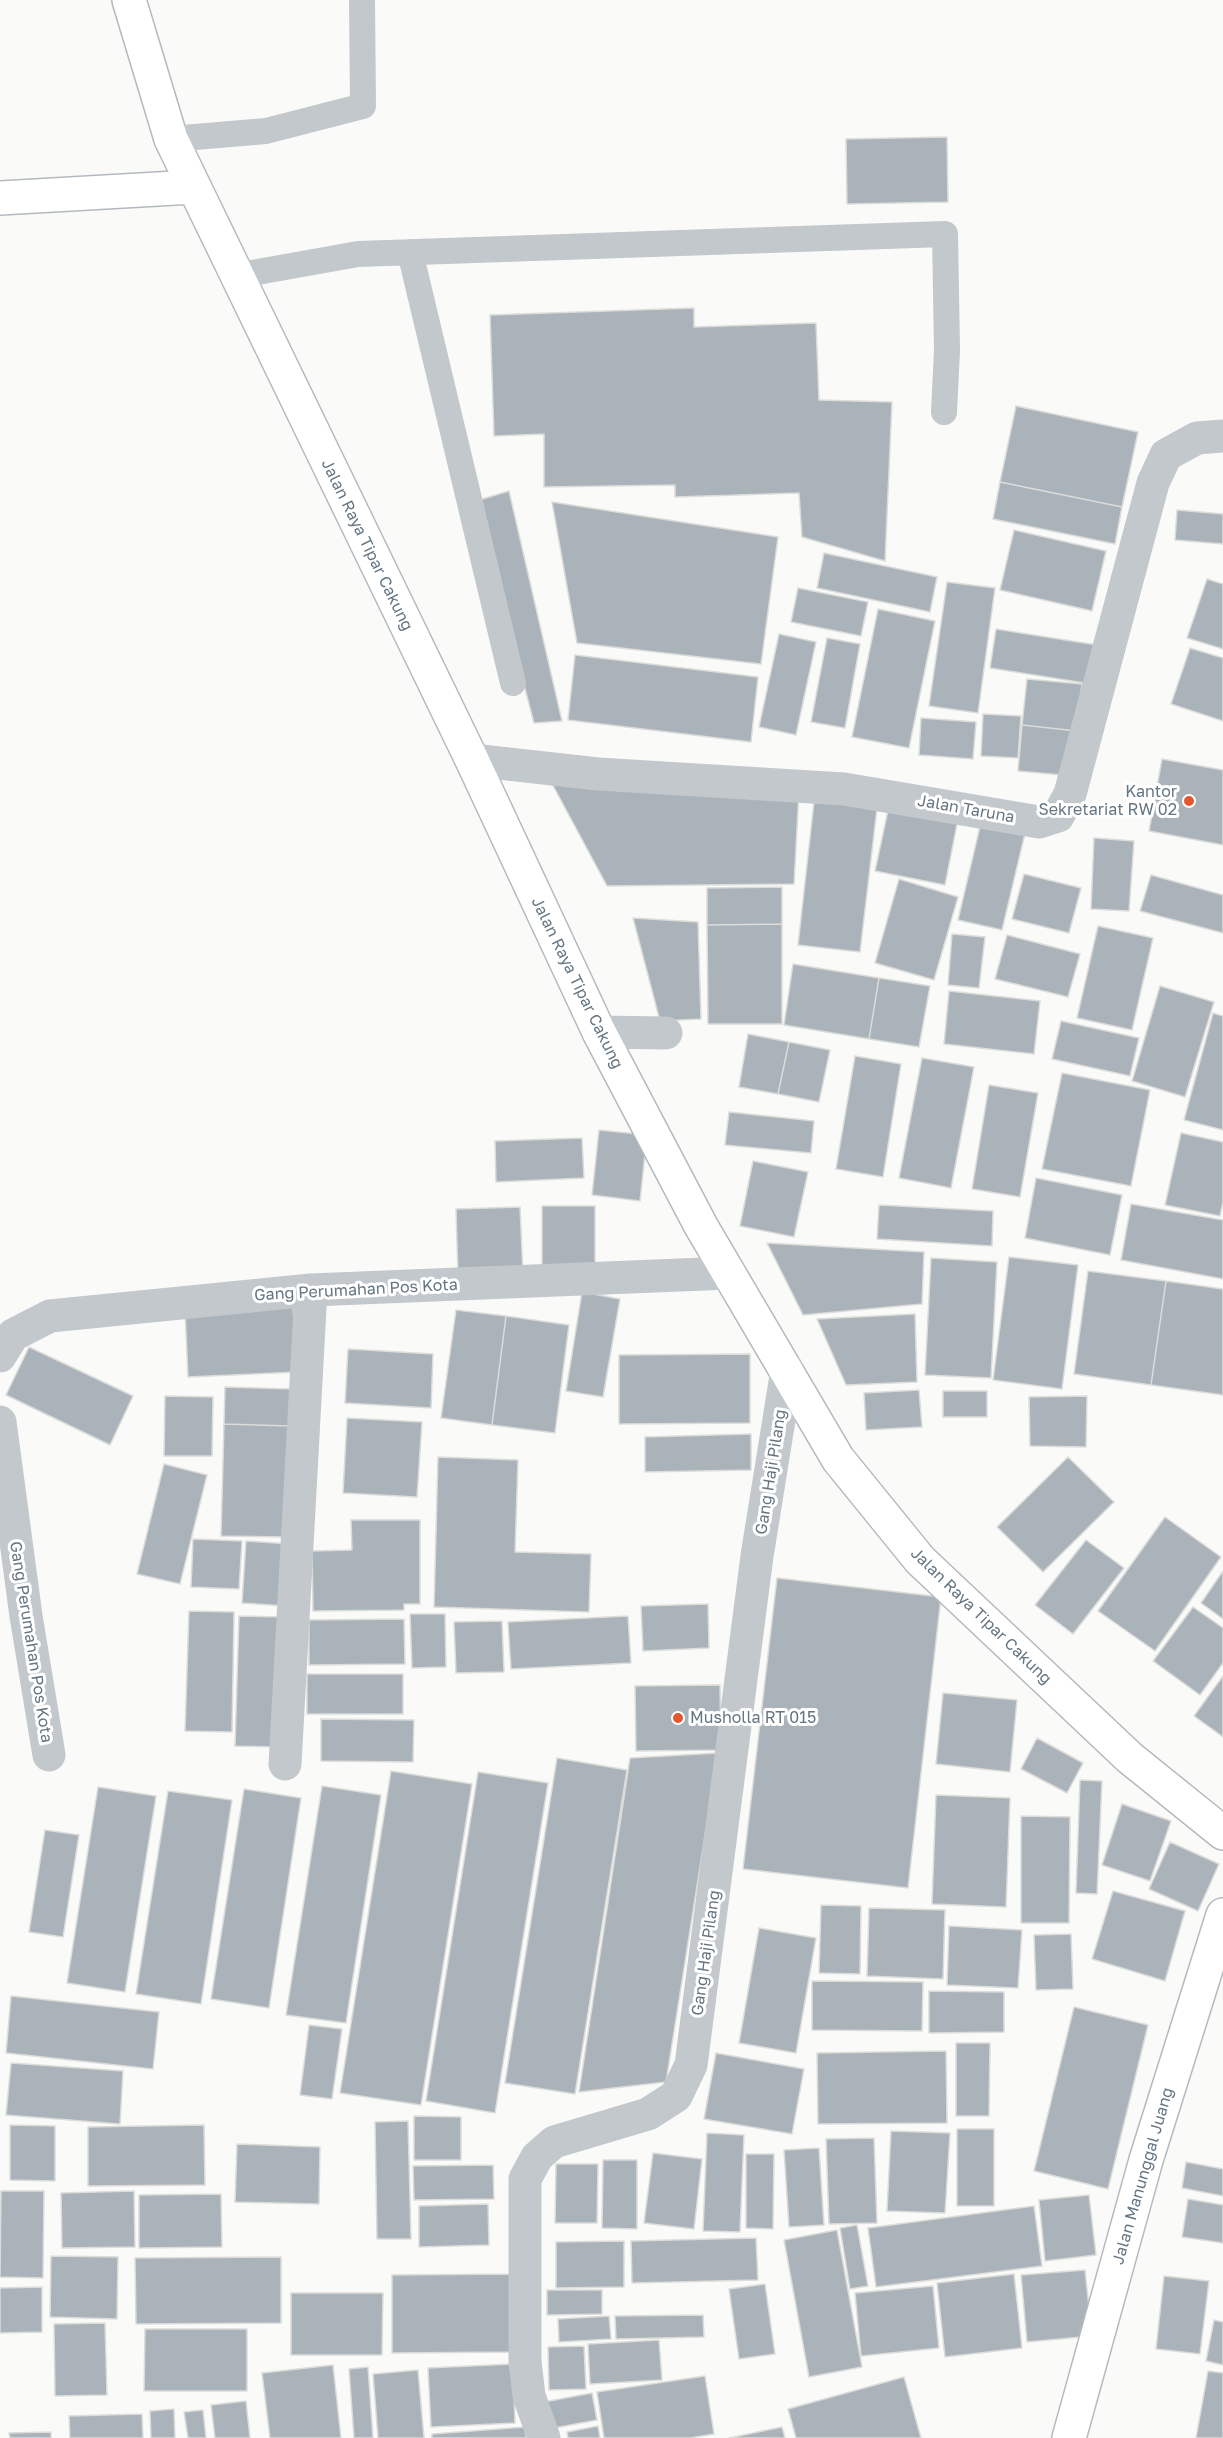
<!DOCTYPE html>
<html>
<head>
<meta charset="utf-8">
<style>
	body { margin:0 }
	canvas { display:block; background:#fafaf8 }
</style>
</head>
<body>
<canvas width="1223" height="2438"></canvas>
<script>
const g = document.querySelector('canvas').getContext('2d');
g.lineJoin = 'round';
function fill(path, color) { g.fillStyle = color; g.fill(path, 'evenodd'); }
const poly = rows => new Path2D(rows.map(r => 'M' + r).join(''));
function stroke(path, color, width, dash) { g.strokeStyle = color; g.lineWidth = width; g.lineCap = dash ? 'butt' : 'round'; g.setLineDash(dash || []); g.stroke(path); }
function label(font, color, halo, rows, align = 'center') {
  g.font = font + ' "Golos Text",sans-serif'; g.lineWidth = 6; g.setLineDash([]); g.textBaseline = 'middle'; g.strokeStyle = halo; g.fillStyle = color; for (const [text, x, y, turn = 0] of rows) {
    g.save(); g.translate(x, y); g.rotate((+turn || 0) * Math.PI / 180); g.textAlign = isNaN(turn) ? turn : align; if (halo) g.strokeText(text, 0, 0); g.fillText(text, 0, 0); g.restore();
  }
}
const building = poly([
	[947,137,948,202,847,204,846,139,947,137],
	[694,308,694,327,816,323,819,400,892,402,885,561,802,537,799,493,675,497,675,485,544,487,544,434,494,436,490,315,694,308],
	[1016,406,1138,432,1122,507,1000,482,1016,406],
	[1000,482,1122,507,1115,544,993,519,1000,482],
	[509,491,562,721,534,723,476,501,509,491],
	[552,502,778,537,761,664,577,643,552,502],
	[1177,510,1223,514,1223,544,1175,540,1177,510],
	[1014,530,1106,551,1092,611,1000,590,1014,530],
	[824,553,937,577,930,612,817,588,824,553],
	[1207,579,1223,584,1223,649,1187,638,1207,579],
	[947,582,995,588,978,713,929,706,947,582],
	[798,588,868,602,861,636,791,622,798,588],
	[878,609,935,621,909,748,852,737,878,609],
	[996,629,1097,645,1091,684,990,668,996,629],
	[779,634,816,642,796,735,759,727,779,634],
	[827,638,860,644,845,728,811,722,827,638],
	[1190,648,1223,658,1223,721,1171,704,1190,648],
	[575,655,758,677,751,742,568,720,575,655],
	[1027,679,1082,684,1077,731,1022,725,1027,679],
	[983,714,1021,716,1018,758,981,756,983,714],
	[921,718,976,722,973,759,919,755,921,718],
	[1022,725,1077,731,1073,776,1018,771,1022,725],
	[1162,759,1223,770,1223,845,1149,831,1162,759],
	[549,778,799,791,794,884,607,886,549,778],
	[815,793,878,800,860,952,798,945,815,793],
	[890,801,959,814,945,885,875,871,890,801],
	[983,814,1027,825,1002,930,958,920,983,814],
	[1094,838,1134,841,1129,911,1091,909,1094,838],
	[1024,874,1081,888,1069,933,1012,919,1024,874],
	[1151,875,1223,895,1223,933,1140,911,1151,875],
	[899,879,958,897,934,980,875,963,899,879],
	[782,887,782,924,707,925,707,888,782,887],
	[633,918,698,922,701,1019,660,1021,633,918],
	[782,924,782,1024,708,1024,707,925,782,924],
	[1098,926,1153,938,1132,1030,1077,1018,1098,926],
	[952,934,985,937,979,988,948,985,952,934],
	[1007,935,1080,954,1068,997,995,979,1007,935],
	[793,964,879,978,869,1039,784,1025,793,964],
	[879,978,930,986,919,1047,869,1039,879,978],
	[1160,986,1214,1002,1185,1097,1132,1081,1160,986],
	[949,991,1040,1001,1034,1054,944,1044,949,991],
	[1213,1013,1223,1016,1223,1130,1184,1120,1213,1013],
	[1061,1021,1139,1038,1130,1076,1052,1059,1061,1021],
	[748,1034,789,1042,778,1094,739,1087,748,1034],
	[789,1042,830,1050,819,1102,778,1094,789,1042],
	[855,1056,901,1064,883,1177,836,1169,855,1056],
	[922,1058,974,1067,951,1188,899,1178,922,1058],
	[1062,1073,1150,1090,1131,1186,1042,1169,1062,1073],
	[989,1085,1038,1093,1020,1197,972,1189,989,1085],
	[729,1112,814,1121,811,1153,725,1145,729,1112],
	[599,1130,647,1135,640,1201,592,1195,599,1130],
	[1181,1133,1223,1142,1223,1202,1220,1216,1165,1205,1181,1133],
	[582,1138,584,1178,496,1182,495,1141,582,1138],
	[753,1161,808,1172,794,1237,740,1226,753,1161],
	[1036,1178,1122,1195,1110,1255,1025,1238,1036,1178],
	[1131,1204,1223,1220,1223,1279,1121,1260,1131,1204],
	[879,1205,993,1211,992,1246,877,1239,879,1205],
	[542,1206,595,1206,595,1273,542,1274,542,1206],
	[520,1207,523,1275,458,1277,456,1209,520,1207],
	[767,1243,924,1252,922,1304,803,1315,767,1243],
	[1009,1257,1078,1265,1062,1389,993,1380,1009,1257],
	[931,1258,997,1262,991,1378,925,1375,931,1258],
	[1088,1271,1166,1281,1151,1385,1074,1374,1088,1271],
	[1166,1281,1223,1289,1223,1395,1151,1385,1166,1281],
	[582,1292,620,1299,603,1397,566,1391,582,1292],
	[293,1305,297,1372,188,1377,185,1310,293,1305],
	[456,1310,506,1316,492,1425,441,1418,456,1310],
	[915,1314,917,1382,846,1385,817,1319,915,1314],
	[506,1316,569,1325,555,1433,492,1425,506,1316],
	[29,1347,133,1396,110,1445,6,1395,29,1347],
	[348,1349,433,1354,431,1408,345,1403,348,1349],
	[750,1354,750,1423,619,1424,619,1355,750,1354],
	[225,1387,291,1389,290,1426,224,1424,225,1387],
	[919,1390,922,1427,866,1430,864,1393,919,1390],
	[943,1391,987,1391,987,1417,943,1417,943,1391],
	[165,1396,213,1397,212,1456,164,1456,165,1396],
	[1087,1396,1086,1447,1030,1446,1029,1397,1087,1396],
	[347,1418,422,1422,417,1497,343,1493,347,1418],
	[224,1424,290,1426,287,1537,221,1536,224,1424],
	[751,1434,751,1470,645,1472,645,1437,751,1434],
	[438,1457,518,1460,515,1552,591,1554,589,1612,434,1607,438,1457],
	[1068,1457,1114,1502,1043,1572,997,1527,1068,1457],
	[164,1464,207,1475,180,1584,137,1574,164,1464],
	[1165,1517,1221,1557,1155,1651,1098,1611,1165,1517],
	[351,1520,420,1520,420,1604,404,1604,404,1610,313,1611,312,1551,352,1550,351,1520],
	[193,1539,242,1541,239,1589,191,1587,193,1539],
	[1086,1540,1124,1568,1073,1634,1035,1605,1086,1540],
	[246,1541,290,1544,286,1606,242,1603,246,1541],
	[1223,1571,1223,1619,1201,1603,1223,1571],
	[777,1578,941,1597,908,1888,743,1869,777,1578],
	[708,1604,709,1648,643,1651,641,1606,708,1604],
	[1193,1607,1223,1628,1223,1663,1200,1695,1153,1661,1193,1607],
	[189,1611,234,1612,232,1732,185,1731,189,1611],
	[410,1614,445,1614,446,1667,412,1668,410,1614],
	[239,1616,282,1617,278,1747,235,1746,239,1616],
	[628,1616,631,1663,511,1669,508,1622,628,1616],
	[404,1619,405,1664,309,1665,309,1620,404,1619],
	[502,1621,504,1672,456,1673,454,1622,502,1621],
	[307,1674,403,1674,403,1714,307,1714,307,1674],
	[1223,1676,1223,1737,1194,1716,1223,1676],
	[720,1685,721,1750,636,1751,635,1686,720,1685],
	[943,1693,1017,1700,1010,1772,936,1764,943,1693],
	[321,1719,414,1720,413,1762,321,1761,321,1719],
	[1037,1738,1083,1763,1067,1793,1021,1769,1037,1738],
	[718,1753,666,2082,579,2092,630,1758,718,1753],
	[557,1758,627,1770,575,2094,505,2083,557,1758],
	[391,1771,472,1784,421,2105,340,2093,391,1771],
	[478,1772,548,1783,495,2113,426,2101,478,1772],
	[1080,1780,1102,1781,1097,1894,1076,1893,1080,1780],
	[322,1786,381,1795,346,2023,286,2015,322,1786],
	[98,1787,156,1796,125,1992,67,1983,98,1787],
	[244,1789,301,1798,269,2008,211,1999,244,1789],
	[168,1791,232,1800,201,2004,136,1994,168,1791],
	[936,1795,1010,1798,1006,1907,932,1904,936,1795],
	[1122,1804,1171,1821,1150,1881,1102,1865,1122,1804],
	[1021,1816,1070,1817,1069,1923,1021,1923,1021,1816],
	[45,1830,79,1835,63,1937,29,1932,45,1830],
	[1170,1842,1219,1864,1198,1911,1149,1889,1170,1842],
	[1113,1891,1185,1911,1165,1981,1092,1959,1113,1891],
	[821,1905,861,1906,860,1974,819,1973,821,1905],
	[869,1908,945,1910,943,1979,867,1976,869,1908],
	[949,1926,1022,1930,1018,1988,947,1985,949,1926],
	[759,1928,816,1938,796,2053,739,2043,759,1928],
	[1071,1934,1073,1989,1036,1990,1034,1935,1071,1934],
	[812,1981,923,1982,922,2031,812,2030,812,1981],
	[929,1991,1004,1992,1004,2032,929,2033,929,1991],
	[11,1996,159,2012,153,2069,6,2053,11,1996],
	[1074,2007,1148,2025,1108,2189,1034,2171,1074,2007],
	[309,2025,342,2029,332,2099,300,2095,309,2025],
	[956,2043,990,2043,989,2116,956,2116,956,2043],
	[946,2051,947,2123,818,2124,817,2053,946,2051],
	[716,2053,804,2069,792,2134,704,2119,716,2053],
	[11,2063,123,2071,120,2124,6,2115,11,2063],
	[414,2116,461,2117,461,2160,414,2160,414,2116],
	[408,2121,411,2239,377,2239,375,2122,408,2121],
	[10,2125,55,2126,55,2181,10,2180,10,2125],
	[204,2125,205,2185,88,2186,88,2127,204,2125],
	[957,2129,994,2129,994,2206,957,2206,957,2129],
	[891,2131,950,2133,945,2213,887,2211,891,2131],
	[707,2133,744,2135,740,2232,703,2231,707,2133],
	[874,2138,877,2223,829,2224,826,2139,874,2138],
	[237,2144,320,2147,319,2204,235,2202,237,2144],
	[819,2148,824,2225,789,2227,784,2150,819,2148],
	[653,2153,702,2159,694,2229,644,2223,653,2153],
	[746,2154,774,2154,773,2229,746,2228,746,2154],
	[603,2160,637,2160,637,2229,602,2228,603,2160],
	[1186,2162,1223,2169,1223,2196,1182,2188,1186,2162],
	[556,2164,598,2164,597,2223,555,2223,556,2164],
	[493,2165,494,2199,414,2200,413,2166,493,2165],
	[1,2191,44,2191,43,2278,0,2277,1,2191],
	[134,2191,135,2247,62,2248,61,2193,134,2191],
	[221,2194,222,2247,139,2248,139,2195,221,2194],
	[1089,2195,1096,2255,1045,2261,1039,2200,1089,2195],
	[1188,2199,1223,2205,1223,2243,1182,2237,1188,2199],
	[488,2204,489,2245,419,2247,419,2206,488,2204],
	[1034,2206,1042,2266,876,2287,868,2228,1034,2206],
	[857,2225,868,2286,850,2289,840,2228,857,2225],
	[837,2230,862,2367,809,2377,784,2240,837,2230],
	[756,2238,758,2280,632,2283,631,2241,756,2238],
	[624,2241,624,2287,556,2288,556,2242,624,2241],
	[51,2256,118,2257,117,2319,50,2317,51,2256],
	[281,2257,281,2323,136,2324,135,2258,281,2257],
	[1085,2270,1092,2336,1027,2342,1021,2275,1085,2270],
	[510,2274,511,2352,392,2353,392,2275,510,2274],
	[1014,2274,1022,2348,945,2357,937,2283,1014,2274],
	[1164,2276,1209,2281,1200,2354,1156,2349,1164,2276],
	[765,2284,775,2354,739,2359,729,2289,765,2284],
	[933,2286,939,2348,861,2356,855,2293,933,2286],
	[42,2287,42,2332,0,2333,0,2288,42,2287],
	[547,2290,602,2290,602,2314,547,2315,547,2290],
	[291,2293,383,2293,382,2355,291,2355,291,2293],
	[703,2315,704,2337,616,2339,615,2316,703,2315],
	[609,2316,611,2339,559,2342,558,2319,609,2316],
	[1214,2320,1223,2322,1223,2365,1206,2361,1214,2320],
	[105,2323,107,2395,55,2396,54,2324,105,2323],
	[145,2329,247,2329,247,2391,144,2391,145,2329],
	[659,2340,662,2380,590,2384,588,2344,659,2340],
	[584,2346,586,2389,549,2390,548,2347,584,2346],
	[513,2364,515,2423,431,2427,428,2368,513,2364],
	[333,2365,341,2438,270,2438,262,2373,333,2365],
	[368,2367,373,2438,354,2438,349,2369,368,2367],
	[418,2370,424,2438,378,2438,373,2374,418,2370],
	[1208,2371,1223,2373,1223,2438,1196,2438,1208,2371],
	[705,2376,714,2434,690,2438,604,2438,597,2392,705,2376],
	[904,2377,921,2438,796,2438,788,2409,904,2377],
	[592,2393,597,2420,549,2429,544,2402,592,2393],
	[246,2401,250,2438,215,2438,211,2405,246,2401],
	[174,2409,175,2438,151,2438,150,2411,174,2409],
	[203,2410,206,2438,188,2438,184,2412,203,2410],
	[142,2414,143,2438,70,2438,69,2416,142,2414],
	[598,2426,600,2438,568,2438,567,2432,598,2426],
	[525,2427,526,2438,432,2438,432,2434,525,2427],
	[782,2427,785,2438,729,2438,782,2427],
	[51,2432,51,2438,10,2438,9,2433,51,2432]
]);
const lane = poly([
	[171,139,266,131,363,106,362,0],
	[410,252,513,683],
	[235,276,358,254,945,234,947,350,944,412]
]);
const street = poly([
	[472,760,598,774,844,789,1039,822,1058,816,1070,794,1153,483,1166,455,1197,438,1223,436],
	[599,1032,666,1033],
	[0,1356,13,1335,50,1316,311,1290,729,1273],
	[0,1422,26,1616,49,1755],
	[285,1764,311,1290],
	[544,2438,529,2396,525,2362,525,2179,537,2157,554,2142,648,2114,676,2096,691,2065,757,1556,787,1370]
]);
const secondary = poly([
	[129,0,171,139,472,760,599,1032,701,1226,838,1459,920,1560,1130,1758,1223,1833],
	[0,198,193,187],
	[1069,2438,1146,2160,1223,1915]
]);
const markers = [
	[1189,801,6,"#e4572e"],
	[678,1718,6,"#e4572e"]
];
const streetNames = [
	["Jalan Raya Tipar Cakung",367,545,64],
	["Jalan Taruna",966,809,10],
	["Jalan Raya Tipar Cakung",577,983,64],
	["Gang Perumahan Pos Kota",356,1290,-3],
	["Gang Haji Pilang",771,1472,-81],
	["Jalan Raya Tipar Cakung",981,1616,44],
	["Gang Perumahan Pos Kota",31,1642,81],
	["Gang Haji Pilang",706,1953,-82],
	["Jalan Manunggal Juang",1143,2176,-74]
];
const poiNames = [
	["Kantor",1177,792],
	["Sekretariat RW 02",1177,810],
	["Musholla RT 015",690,1718,"left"]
];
fill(building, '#aab3b9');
stroke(building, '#dcdcda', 1.5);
stroke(secondary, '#b3babf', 36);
stroke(lane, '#c3c8cc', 26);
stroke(street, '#c3c8cc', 33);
stroke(secondary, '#fff', 33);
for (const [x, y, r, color] of markers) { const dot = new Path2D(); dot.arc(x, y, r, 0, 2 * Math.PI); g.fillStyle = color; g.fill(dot); stroke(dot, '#fff', 2); }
label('16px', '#657683', '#fff', streetNames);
label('16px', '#657683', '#fff', poiNames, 'right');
</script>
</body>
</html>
